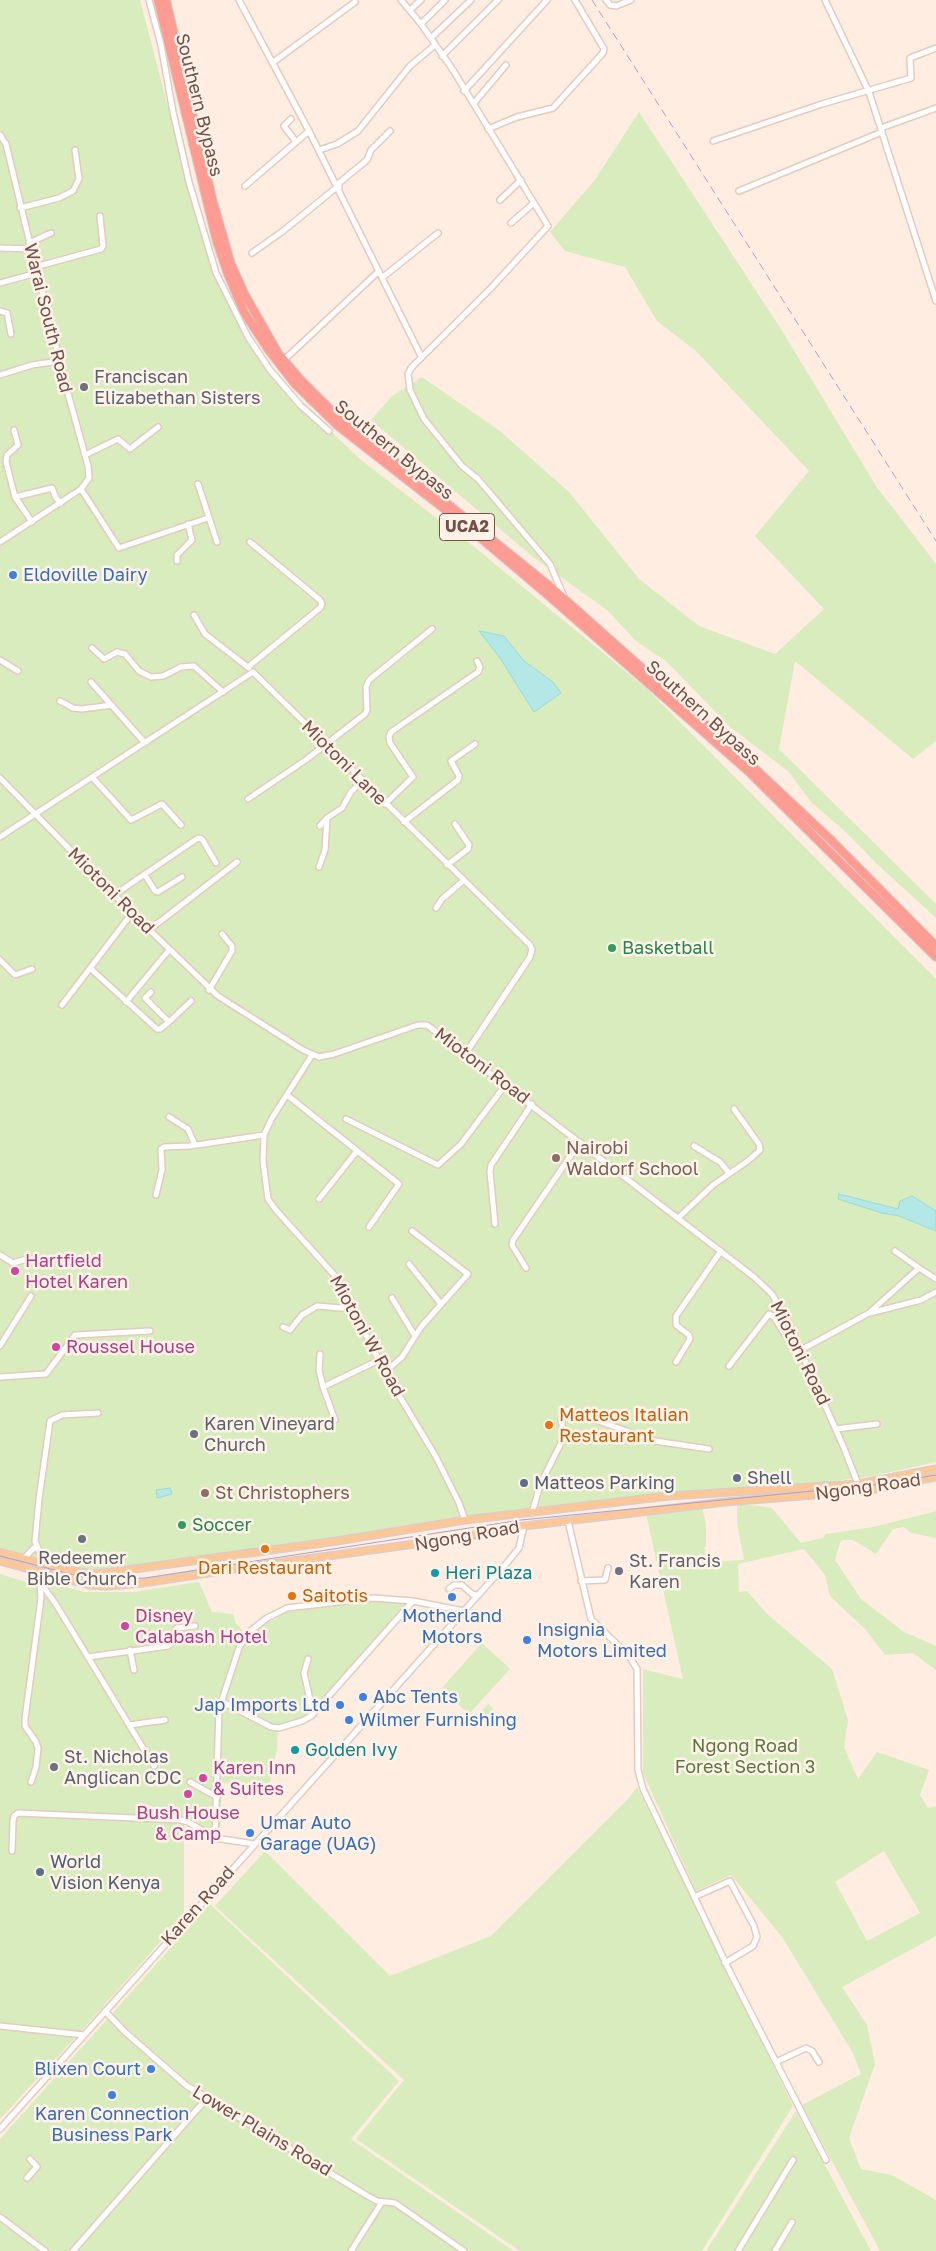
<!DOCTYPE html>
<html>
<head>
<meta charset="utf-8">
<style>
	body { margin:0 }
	canvas { display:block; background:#feede0 }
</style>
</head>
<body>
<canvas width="936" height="2251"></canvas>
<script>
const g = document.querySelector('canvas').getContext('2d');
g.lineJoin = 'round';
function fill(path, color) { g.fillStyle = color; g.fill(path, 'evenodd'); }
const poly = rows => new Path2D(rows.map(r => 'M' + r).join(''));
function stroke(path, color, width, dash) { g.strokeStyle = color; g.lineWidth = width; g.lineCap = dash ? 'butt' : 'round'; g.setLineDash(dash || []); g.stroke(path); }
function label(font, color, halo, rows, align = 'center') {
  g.font = font + ' "Golos Text",sans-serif'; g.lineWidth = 5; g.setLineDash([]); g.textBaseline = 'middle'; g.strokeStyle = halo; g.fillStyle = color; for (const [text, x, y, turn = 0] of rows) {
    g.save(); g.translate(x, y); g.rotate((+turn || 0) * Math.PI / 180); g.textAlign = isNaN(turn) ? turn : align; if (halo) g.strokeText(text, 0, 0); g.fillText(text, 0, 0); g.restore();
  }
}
const green = poly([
	[0,0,140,0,167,103,223,289,246,338,279,382,361,460,473,546,647,689,936,979,936,1462,873,1476,795,1486,647,1495,447,1518,311,1542,94,1571,33,1557,0,1547],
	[639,112,781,329,876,486,936,564,936,741,913,759,795,661,779,749,936,904,936,918,876,863,848,834,811,802,789,772,730,727,667,662,636,641,607,610,533,557,371,420,392,396,422,377,500,431,569,492,639,579,699,626,775,654,824,609,755,536,809,471,696,351,657,321,625,267,565,251,550,232,594,181],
	[737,1503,772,1508,801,1543,823,1538,826,1534,873,1527,933,1512,936,1510,936,1538,911,1533,904,1527,893,1529,876,1554,853,1540,841,1540,835,1560,861,1599,904,1632,936,1646,936,1670,913,1653,885,1655,865,1629,830,1596,825,1575,804,1549,738,1564,739,1592,747,1591,766,1613,832,1669,848,1720,844,1747,858,1779,877,1752,929,1770,920,1795,928,1808,936,1806,936,1936,842,1987,867,2025,875,2064,849,2138,861,2169,892,2175,936,2200,936,2251,880,2251,802,2105,861,2074,853,2053,782,1937,731,1875,696,1891,643,1773,643,1669,683,1679,646,1514,702,1507,706,1524,706,1547,704,1547,706,1562,744,1560,737,1523],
	[884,1851,920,1913,867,1941,835,1882],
	[0,1574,39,1586,29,1692,32,1692,41,1580,84,1592,133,1592,199,1582,212,1612,233,1614,236,1623,245,1633,257,1629,287,1612,376,1601,408,1603,306,1716,278,1725,277,1749,269,1787,222,1783,220,1835,184,1818,184,1915,85,2027,0,2119],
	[482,1643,510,1669,469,1714,441,1689],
	[488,1704,493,1709,482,1722,476,1716],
	[496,1712,501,1717,489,1729,484,1724],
	[637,1787,793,2106,702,2251,520,2251,356,2139,404,2080,215,1906,265,1851,390,1976,491,1936,628,1799],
	[210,1904,399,2081,351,2139,514,2251,0,2251,0,2139],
	[796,2111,871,2251,706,2251]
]);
const water = poly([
	[479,631,504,636,524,661,553,682,561,693,534,712,500,658,479,631],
	[839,1194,898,1209,900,1201,912,1196,936,1211,936,1231,899,1216,882,1213,838,1199,839,1194],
	[170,1488,172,1494,157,1498,156,1490,170,1488]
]);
const minor = poly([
	[149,0,161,45,173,112,189,182,216,273,248,337,270,370,300,405,329,431],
	[239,0,309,131,421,356],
	[401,0,421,24,453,70,548,226,491,288,411,368,408,374,410,390,424,419,462,466,478,479,550,564,564,597],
	[606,0,610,5,616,6,631,0],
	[825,0,869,92,936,301],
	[410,10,421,0],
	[421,24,445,0],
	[431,38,471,0],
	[442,56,498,0],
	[272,63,355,2],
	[464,91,547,0],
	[474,103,506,65],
	[291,119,284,126,296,142],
	[881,128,936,108],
	[488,129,517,117,553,108,603,53,604,49,575,0],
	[0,135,6,144,37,273,54,335,59,361,88,466,89,478,81,489,0,542],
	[713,141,822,104,911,78,910,58,936,48],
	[319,150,337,144,358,131,410,66,435,45],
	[245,186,309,131],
	[339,189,339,183,367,160,371,150,390,131],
	[739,191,882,132],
	[500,200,521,180],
	[20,208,59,198,73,191,79,179,75,150],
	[511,223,534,203],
	[29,243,51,233],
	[0,248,31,249],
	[252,253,283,231,337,187],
	[35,267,101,249,103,246,100,216],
	[383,277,438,233],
	[0,283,37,273],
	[0,311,7,313,11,334],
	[284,360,379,271],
	[0,375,32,365,59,361],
	[14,430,18,445,7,455,6,462,15,497,32,522],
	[85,455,118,439,130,449,158,427],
	[198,484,217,542],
	[81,489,119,548,208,518],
	[15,497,52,488,56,498,61,503],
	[177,561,177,555,192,540,188,524],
	[194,615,205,634,249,668],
	[92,648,104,659,117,652,125,654,139,671,151,677,163,676,181,667,194,666,223,692],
	[0,660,18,671],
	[248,667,320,608,322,604,320,600,250,542],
	[91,682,145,743],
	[60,701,73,708,82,709,112,705],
	[0,778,132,913,218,996,303,1050,319,1057,334,1054,418,1025,427,1025,754,1277,772,1294,786,1318,844,1448,858,1484],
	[93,778,131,820,162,804,181,825],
	[248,799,307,759,365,714,367,710,366,687,369,680,432,629],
	[385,804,413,777,390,743,389,737,391,732,478,672,480,667,477,661],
	[404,822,458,780,459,776,451,761,475,744],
	[320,826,327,818,342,808,351,792,363,780],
	[0,837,253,672,530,945,532,949,530,957,466,1053],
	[447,865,468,849,469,845,455,824],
	[319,867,325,850,327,818],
	[145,875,155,891,158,892,182,877],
	[114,895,198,838,202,839,216,863],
	[436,908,442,899,463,881],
	[149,930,237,862],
	[0,960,15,975,32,969],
	[91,969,157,1029,160,1029,169,1022,145,998,151,992],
	[209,990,232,951,232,946,222,934],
	[126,1002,169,950],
	[62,1005,132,913],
	[169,1022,191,1001],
	[312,1055,272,1118,264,1135,263,1161,268,1199,276,1210,337,1278,385,1372,436,1457,459,1503,465,1520],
	[287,1095,399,1184,369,1227],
	[169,1117,188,1129,195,1145],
	[346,1119,438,1165,461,1144,506,1084],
	[694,1146,720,1162,729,1173],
	[156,1195,162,1170,161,1149,164,1147,190,1146,264,1135],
	[319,1199,357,1151],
	[678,1218,713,1185,749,1160,760,1150,759,1144,734,1109],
	[495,1224,490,1172,491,1165,532,1104],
	[0,1255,13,1263,30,1258],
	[409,1264,441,1304],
	[526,1268,512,1245,513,1240,580,1142],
	[919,1268,936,1279],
	[392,1298,415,1336],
	[870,1313,921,1300,936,1292],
	[283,1327,290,1330,302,1315,317,1306,353,1309],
	[0,1346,31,1296],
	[801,1350,869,1313,919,1268,895,1251],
	[320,1354,319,1370,323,1387],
	[676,1362,690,1339,689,1335,676,1325,676,1316,721,1251],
	[729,1366,769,1314,774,1317,786,1336,794,1335],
	[385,1372,402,1357,421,1327,468,1274,412,1231],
	[0,1377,46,1374,75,1335,150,1331],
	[335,1420,323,1387,379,1360],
	[836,1429,877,1424],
	[532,1513,540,1485,564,1437,561,1419,567,1410,655,1441,709,1449],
	[568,1521,591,1619,629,1656,637,1669,638,1770,643,1789,730,1972,826,2160],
	[24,1558,36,1546],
	[44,1564,35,1541,39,1499,50,1421,62,1415,98,1413],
	[30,1569,40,1582,41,1598,25,1719,25,1726,36,1742,38,1748,36,1767,31,1782],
	[581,1581,605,1580,608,1568],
	[40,1582,57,1606,154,1766],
	[449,1589,454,1585,462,1585,472,1594,477,1595],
	[130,1650,134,1670],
	[88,1657,168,1646,176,1639,175,1631,177,1628,195,1626],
	[308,1659,304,1673,313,1714],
	[221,1701,271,1727,279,1728,302,1721,311,1716,413,1601,464,1611],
	[129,1725,165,1720],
	[190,1782,217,1797],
	[215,1838,219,1709,239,1648,248,1633,267,1618,287,1608,373,1598,413,1601],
	[12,1851,13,1821,14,1816,18,1813,181,1820,188,1822,215,1838,254,1844],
	[694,1897,730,1881,754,1926,757,1937,753,1946,725,1963],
	[105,2011,125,2032,187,2086,366,2195,377,2201,395,2203,464,2251],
	[0,2026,84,2035],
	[776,2062,806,2048,812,2051,819,2062],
	[0,2129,506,1564,519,1548,524,1526],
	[27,2178,37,2167,30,2159],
	[0,2217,45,2251],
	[73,2251,207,2098],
	[351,2251,382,2202],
	[738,2251,793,2160],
	[775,2251,792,2222]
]);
const major = poly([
	[0,1552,66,1570,93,1574,112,1572,337,1541,465,1520,669,1496,858,1484,936,1469],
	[0,1561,89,1585,107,1586,143,1583,234,1569,458,1538,524,1526,725,1502,865,1491,936,1477]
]);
const highway = poly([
	[158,0,217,242,228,274,244,312,268,349,295,384,337,425,469,528,549,596,747,770,936,957],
	[166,0,213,202,231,264,245,295,278,353,299,378,331,410,552,588,752,766,831,840,936,946]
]);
const tram = poly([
	[0,1556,94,1580,145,1578,521,1520,883,1484,936,1475]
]);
const rail = poly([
	[592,0,936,541]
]);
const markers = [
	[84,387,5,"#6b7280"],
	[13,575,5,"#3f7fe0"],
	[612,948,5,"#2e9e5b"],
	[556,1158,5,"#8d6e63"],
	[15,1271,5,"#d1479c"],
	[56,1347,5,"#d1479c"],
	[549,1425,5,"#e8710a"],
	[194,1434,5,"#6b7280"],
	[737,1478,5,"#5c6f8a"],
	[524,1483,5,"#5c6f8a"],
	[205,1493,5,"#8d6e63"],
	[182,1525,5,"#2e9e5b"],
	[82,1539,5,"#6b7280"],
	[265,1549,5,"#e8710a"],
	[619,1571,5,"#6b7280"],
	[435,1573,5,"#0f9aa8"],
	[292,1596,5,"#e8710a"],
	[452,1597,5,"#3f7fe0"],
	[125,1626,5,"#d1479c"],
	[527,1640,5,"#3f7fe0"],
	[363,1697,5,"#3f7fe0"],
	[340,1705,5,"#3f7fe0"],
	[349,1720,5,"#3f7fe0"],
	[295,1750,5,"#0f9aa8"],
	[54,1767,5,"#6b7280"],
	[203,1778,5,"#d1479c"],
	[188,1794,5,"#d1479c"],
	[250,1833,5,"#3f7fe0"],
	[40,1872,5,"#5c6f8a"],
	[151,2069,5,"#3f7fe0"],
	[112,2095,5,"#3f7fe0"]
];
const shields = [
	[467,527,55]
];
const shieldNames = [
	["UCA2",467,527]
];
const streetNames = [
	["Southern Bypass",199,105,76],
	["Warai South Road",48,318,76],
	["Southern Bypass",394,450,39],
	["Southern Bypass",703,713,42],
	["Miotoni Lane",344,763,45],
	["Miotoni Road",111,891,45],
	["Miotoni Road",482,1066,37],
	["Miotoni W Road",367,1336,61],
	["Miotoni Road",800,1353,64],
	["Ngong Road",868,1487,-8],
	["Ngong Road",467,1536,-10],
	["Karen Road",198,1906,-48],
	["Lower Plains Road",262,2131,31]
];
const worshipNames = [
	["Franciscan",94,377],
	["Elizabethan Sisters",94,398],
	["Karen Vineyard",204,1424],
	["Church",204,1445],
	["Redeemer",82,1558,"center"],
	["Bible Church",82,1579,"center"],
	["St. Francis",629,1561],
	["Karen",629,1582],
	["St. Nicholas",64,1757],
	["Anglican CDC",64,1778]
];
const shopNames = [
	["Eldoville Dairy",23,575],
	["Motherland",452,1616,"center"],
	["Motors",452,1637,"center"],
	["Insignia",537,1630],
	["Motors Limited",537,1651],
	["Abc Tents",373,1697],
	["Jap Imports Ltd",330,1705,"right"],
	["Wilmer Furnishing",359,1720],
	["Umar Auto",260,1823],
	["Garage (UAG)",260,1844],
	["Blixen Court",141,2069,"right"],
	["Karen Connection",112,2114,"center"],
	["Business Park",112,2135,"center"]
];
const leisureNames = [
	["Basketball",622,948],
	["Soccer",192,1525]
];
const educationNames = [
	["Nairobi",566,1148],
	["Waldorf School",566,1169],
	["St Christophers",215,1493]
];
const hotelNames = [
	["Hartfield",25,1261],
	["Hotel Karen",25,1282],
	["Roussel House",66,1347],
	["Disney",135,1616],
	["Calabash Hotel",135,1637],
	["Karen Inn",213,1768],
	["& Suites",213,1789],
	["Bush House",188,1813,"center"],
	["& Camp",188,1834,"center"]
];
const foodNames = [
	["Matteos Italian",559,1415],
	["Restaurant",559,1436],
	["Dari Restaurant",265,1568,"center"],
	["Saitotis",302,1596]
];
const serviceNames = [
	["Shell",747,1478],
	["Matteos Parking",534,1483],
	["World",50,1862],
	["Vision Kenya",50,1883]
];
const cultureNames = [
	["Heri Plaza",445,1573],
	["Golden Ivy",305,1750]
];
const parkNames = [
	["Ngong Road",745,1746],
	["Forest Section 3",745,1767]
];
fill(green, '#d8ecbe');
fill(water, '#b4e8e7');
stroke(water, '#99dbda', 1);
stroke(minor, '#e4cabf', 8);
stroke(major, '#d9cecb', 9);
stroke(highway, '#d9cecb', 10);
stroke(minor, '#fff', 5);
stroke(major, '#ffc696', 6);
stroke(highway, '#fc9c93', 8);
stroke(tram, '#ae9fc7', 1);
stroke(rail, '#ae9fc7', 1, [8, 5]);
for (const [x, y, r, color] of markers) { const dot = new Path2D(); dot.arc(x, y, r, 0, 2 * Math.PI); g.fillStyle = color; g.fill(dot); stroke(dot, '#fff2e8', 2); }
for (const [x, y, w] of shields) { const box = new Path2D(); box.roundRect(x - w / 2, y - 13.5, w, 27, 4); g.fillStyle = '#fff2e8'; g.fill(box); stroke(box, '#764f46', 1); }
label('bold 16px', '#764f46', null, shieldNames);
label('18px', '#764f46', '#fff2e8', streetNames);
label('18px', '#5b616d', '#fff2e8', worshipNames, 'left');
label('18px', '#366cbe', '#fff2e8', shopNames, 'left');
label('18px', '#27864d', '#fff2e8', leisureNames, 'left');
label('18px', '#785e54', '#fff2e8', educationNames, 'left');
label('18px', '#b23c85', '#fff2e8', hotelNames, 'left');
label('18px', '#c56008', '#fff2e8', foodNames, 'left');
label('18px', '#4e5e75', '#fff2e8', serviceNames, 'left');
label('18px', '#0d838f', '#fff2e8', cultureNames, 'left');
label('18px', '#57773b', '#fff2e8', parkNames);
</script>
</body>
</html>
